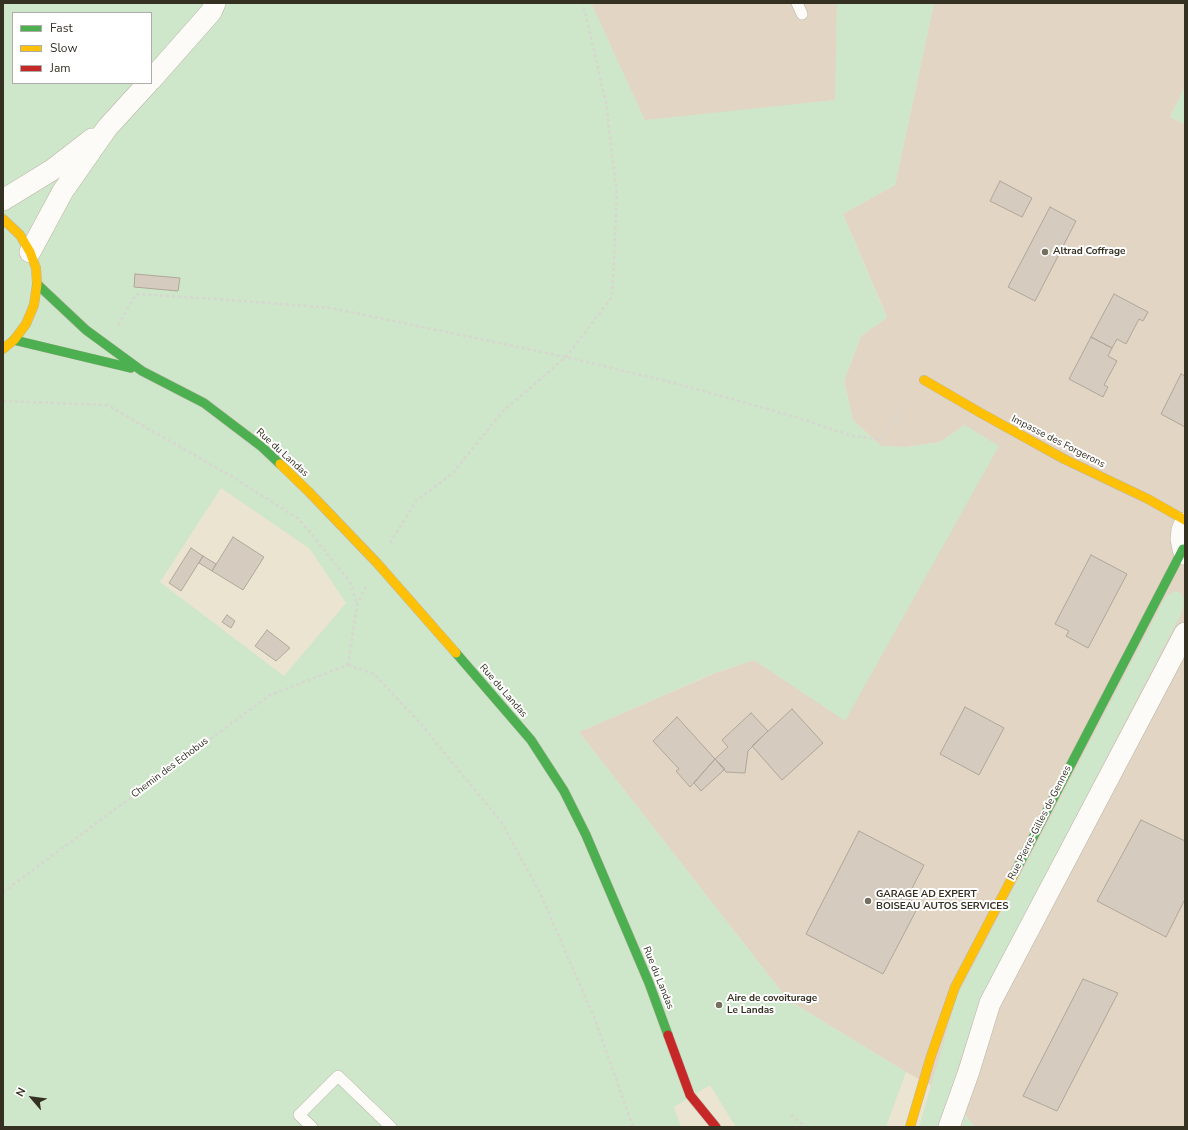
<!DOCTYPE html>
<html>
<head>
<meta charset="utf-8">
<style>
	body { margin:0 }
	#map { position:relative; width:1188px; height:1130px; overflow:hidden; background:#ebe4d1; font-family:"Nunito Sans",sans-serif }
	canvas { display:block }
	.frame { position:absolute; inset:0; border:4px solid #343022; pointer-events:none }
	.legend { position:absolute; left:12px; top:12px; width:140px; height:72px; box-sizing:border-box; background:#fff; border:1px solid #aeaca7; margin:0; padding:5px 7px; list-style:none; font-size:12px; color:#343022 }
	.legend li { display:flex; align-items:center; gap:8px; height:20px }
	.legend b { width:20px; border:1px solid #aeaca7 }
	.north { position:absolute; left:12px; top:1078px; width:40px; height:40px; -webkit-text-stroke:3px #fff; paint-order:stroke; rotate:298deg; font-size:11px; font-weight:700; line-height:16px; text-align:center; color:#343022 }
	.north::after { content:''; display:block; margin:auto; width:14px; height:18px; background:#343022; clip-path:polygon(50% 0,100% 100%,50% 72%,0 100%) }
</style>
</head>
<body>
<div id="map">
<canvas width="1188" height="1130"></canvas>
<div class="frame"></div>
<ul class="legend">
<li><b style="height:5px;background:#4caf50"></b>Fast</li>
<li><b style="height:5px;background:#ffc107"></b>Slow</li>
<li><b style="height:5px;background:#c62828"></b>Jam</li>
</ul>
<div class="north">N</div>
</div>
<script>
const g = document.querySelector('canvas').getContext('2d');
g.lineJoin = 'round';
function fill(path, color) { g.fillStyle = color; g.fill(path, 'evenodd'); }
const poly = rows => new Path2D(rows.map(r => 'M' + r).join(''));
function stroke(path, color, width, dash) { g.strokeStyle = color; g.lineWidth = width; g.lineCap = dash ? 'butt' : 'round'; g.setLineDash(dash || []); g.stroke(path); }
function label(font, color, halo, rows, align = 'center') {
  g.font = font + ' "Nunito Sans",sans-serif'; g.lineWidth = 4; g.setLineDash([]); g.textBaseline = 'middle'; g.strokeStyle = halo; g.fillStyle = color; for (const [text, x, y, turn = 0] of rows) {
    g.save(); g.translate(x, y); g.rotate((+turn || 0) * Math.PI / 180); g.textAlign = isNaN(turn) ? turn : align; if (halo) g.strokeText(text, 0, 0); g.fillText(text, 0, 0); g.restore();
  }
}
const commercial = poly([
	[591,3,837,3,836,100,645,121],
	[934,3,1185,3,1185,87,1170,117,1185,124,1185,1127,975,1127,947,1094,906,1072,788,1000,579,732,713,674,754,660,845,720,965,425,940,442,906,447,881,446,853,420,844,381,861,336,887,317,843,214,895,185]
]);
const green = poly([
	[3,3,591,3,645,120,835,100,837,3,934,3,895,185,843,214,887,318,861,336,844,381,853,420,881,446,906,447,940,442,965,425,999,446,845,721,754,660,712,674,579,732,788,1000,906,1072,886,1127,736,1127,710,1085,674,1107,681,1127,3,1127],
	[13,13,151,13,151,83,13,83],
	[221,488,310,549,346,603,284,676,160,582],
	[1185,87,1185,124,1170,117],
	[1176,591,1182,594,1184,603,1181,614,979,1003,939,1127,919,1127,957,996,1166,596],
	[964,1115,975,1127,962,1127]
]);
const building = poly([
	[1000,181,1032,198,1022,217,990,201,1000,181],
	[1050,207,1076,221,1035,301,1008,287,1050,207],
	[135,274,180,278,178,291,134,287,135,274],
	[1114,294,1148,312,1143,321,1139,319,1126,344,1117,339,1112,348,1091,337,1114,294],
	[1091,337,1112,348,1108,356,1117,361,1104,385,1108,387,1103,397,1069,379,1091,337],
	[1181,374,1185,376,1185,427,1161,414,1181,374],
	[233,537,264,557,243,590,212,571,233,537],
	[191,548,203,556,181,591,169,583,191,548],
	[1091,555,1127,574,1088,648,1066,636,1069,631,1055,624,1091,555],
	[203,556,216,564,212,571,199,563,203,556],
	[227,615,235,621,231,628,222,622,227,615],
	[267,630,290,648,276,661,255,646,267,630],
	[965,707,1004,728,979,775,940,754,965,707],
	[792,709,823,743,782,780,752,746,792,709],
	[751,713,768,731,748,751,745,773,726,772,715,759,728,747,722,740,751,713],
	[677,717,715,759,690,787,676,771,679,769,653,741,677,717],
	[715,759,725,769,701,791,694,783,715,759],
	[1141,820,1185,841,1185,899,1166,937,1097,901,1141,820],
	[859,831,924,865,907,898,919,905,883,974,806,934,859,831],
	[1083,979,1118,993,1057,1111,1023,1096,1083,979]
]);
const path = poly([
	[118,325,136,294,217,299,331,308,566,357,674,383,796,417,852,436,881,439,910,399],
	[3,401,107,405,231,476,299,519,350,582,357,605],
	[390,543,416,501,453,473,502,412,566,357,612,297,617,195,606,103,583,3],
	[348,665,357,605,366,586],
	[348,665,374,674,420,723,502,823,540,893,594,1017,633,1127],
	[3,892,270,695,348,665],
	[791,1115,806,1127]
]);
const lane = poly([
	[797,3,802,14],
	[312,1127,299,1115,338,1076,391,1127]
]);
const street = poly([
	[151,80,211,12,215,3],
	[3,200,52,170,92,139],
	[30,252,63,191,107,128,148,83],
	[1185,523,1182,530,1181,539,1183,549,1185,554],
	[949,1127,969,1071,990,1003,1185,633]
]);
const fast = poly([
	[37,284,86,330,142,371,204,403,262,447,280,464],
	[14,340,131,368],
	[456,653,531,740,564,791,586,835,649,983,668,1035],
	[1013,876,1183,549]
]);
const slow = poly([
	[3,219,20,235,30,252,36,268,37,284,34,305,26,324,14,340,3,349],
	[924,380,979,412,1064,459,1148,499,1185,520],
	[280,464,309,492,377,563,456,653],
	[910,1127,931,1056,955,987,1013,876]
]);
const jam = poly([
	[668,1035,690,1095,716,1127]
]);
const markers = [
	[1045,252,4,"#746f5f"],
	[868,901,4,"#746f5f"],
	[719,1005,4,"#746f5f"]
];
const poiNames = [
	["Altrad Coffrage",1053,252],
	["GARAGE AD EXPERT",876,895],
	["BOISEAU AUTOS SERVICES",876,907],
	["Aire de covoiturage",727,999],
	["Le Landas",727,1011]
];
const streetNames = [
	["Impasse des Forgerons",1058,442,27],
	["Rue du Landas",282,453,42],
	["Rue du Landas",503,691,49],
	["Chemin des Echobus",170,768,-37],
	["Rue Pierre-Gilles de Gennes",1040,823,-63],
	["Rue du Landas",658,978,68]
];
fill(commercial, '#e2d5c4');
fill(green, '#cee6c9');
fill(building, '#d5ccbf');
stroke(building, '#afa79a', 1);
stroke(lane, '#bab5a6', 12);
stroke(street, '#bab5a6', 22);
stroke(fast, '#bab5a6', 10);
stroke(slow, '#bab5a6', 10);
stroke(jam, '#bab5a6', 10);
stroke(path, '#d7d6d0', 2.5, [3, 3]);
stroke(lane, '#fcfbf8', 11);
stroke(street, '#fcfbf8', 21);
stroke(fast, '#4caf50', 9);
stroke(slow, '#ffc107', 9);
stroke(jam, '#c62828', 9);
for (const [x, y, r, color] of markers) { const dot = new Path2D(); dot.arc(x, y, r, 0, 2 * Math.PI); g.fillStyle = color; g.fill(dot); stroke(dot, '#fff', 1.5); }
label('bold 10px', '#343022', '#fff', poiNames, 'left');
label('10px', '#343022', '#fff', streetNames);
</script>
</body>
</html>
